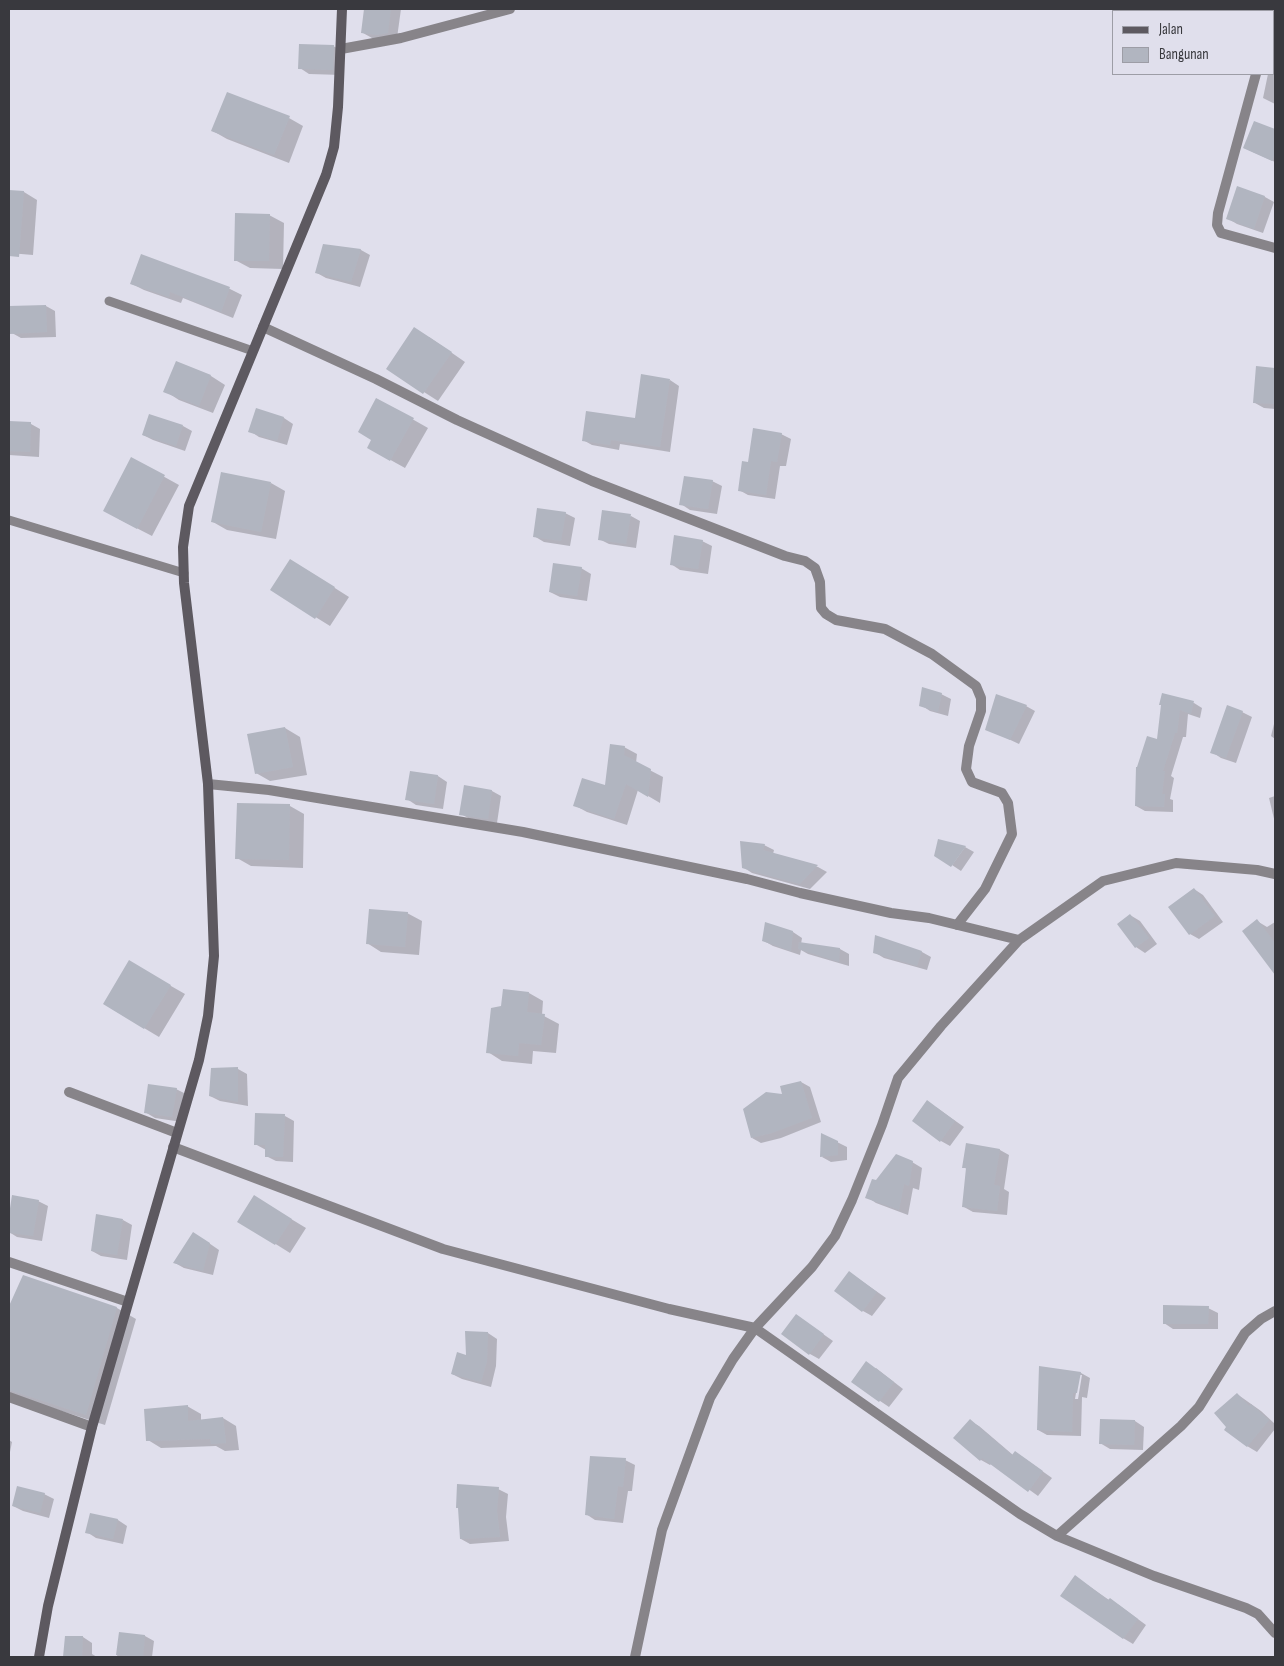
<!DOCTYPE html>
<html>
<head>
<meta charset="utf-8">
<style>
	body { margin:0 }
	#map { position:relative; width:1284px; height:1666px; overflow:hidden; background:#e0dfec; font-family:"Sofia Sans Condensed",sans-serif }
	canvas { display:block }
	.frame { position:absolute; inset:0; border:10px solid #39393e; pointer-events:none }
	.legend { position:absolute; left:1112px; top:10px; width:162px; height:65px; box-sizing:border-box; background:#e0dfec; border:1px solid #9d9da6; margin:0; padding:6px 9px; list-style:none; font-size:15px; color:#39393e }
	.legend li { display:flex; align-items:center; gap:10px; height:25px }
	.legend b { width:25px; border:1px solid #9d9da6 }
</style>
</head>
<body>
<div id="map">
<canvas width="1284" height="1666"></canvas>
<div class="frame"></div>
<ul class="legend">
<li><b style="height:6px;background:#5d5960"></b>Jalan</li>
<li><b style="height:14px;background:#b1b5c0"></b>Bangunan</li>
</ul>
</div>
<script>
const g = document.querySelector('canvas').getContext('2d');
g.lineJoin = 'round';
function fill(path, color) { g.fillStyle = color; g.fill(path, 'evenodd'); }
const poly = rows => new Path2D(rows.map(r => 'M' + r).join(''));
function stroke(path, color, width, dash) { g.strokeStyle = color; g.lineWidth = width; g.lineCap = dash ? 'butt' : 'round'; g.setLineDash(dash || []); g.stroke(path); }
const shadow = poly([
	[365,9,401,9,397,38,388,40,372,38,363,33],
	[333,46,343,51,342,75,309,74,300,68],
	[1273,71,1275,72,1275,104,1263,98,1268,74,1273,74],
	[289,118,303,126,289,163,227,139,213,131],
	[1255,122,1275,131,1275,162,1244,148],
	[1238,188,1265,197,1274,202,1263,233,1237,224,1227,218],
	[9,191,24,192,37,200,33,255,9,253],
	[269,215,284,223,283,269,250,268,235,260],
	[324,246,361,250,370,255,360,287,326,278,317,273],
	[142,256,230,289,242,295,233,318,183,298,181,303,144,290,132,284],
	[46,306,55,311,56,337,21,338,12,333],
	[429,337,465,362,438,401,388,369],
	[176,363,211,376,225,385,213,413,179,400,165,391],
	[1257,368,1275,369,1275,409,1264,408,1255,403],
	[670,380,679,386,670,452,620,444,619,450,592,445,583,440,636,420],
	[377,399,428,428,405,468,369,448,372,440],
	[256,410,284,418,293,424,287,445,259,437,250,431],
	[9,423,31,424,40,429,39,457,9,455],
	[183,426,192,431,185,451,153,440,143,435],
	[781,434,791,439,786,466,780,466,775,499,748,495,739,490,749,464],
	[132,459,179,485,152,536,119,519],
	[712,481,722,486,717,514,690,510,681,504],
	[271,483,285,491,276,539,227,530,213,522],
	[565,513,575,518,570,546,544,542,534,536],
	[631,516,640,521,636,548,609,544,599,539],
	[702,541,712,546,708,574,680,570,671,564],
	[581,568,591,574,587,601,560,597,550,592],
	[305,569,349,597,330,626,272,590],
	[941,694,951,699,948,716,930,711,921,705],
	[1194,703,1202,708,1200,718,1188,714,1186,737,1183,737,1171,776,1174,778,1170,799,1173,800,1173,812,1145,811,1136,806,1158,741,1162,705],
	[1026,706,1035,711,1019,744,987,729],
	[1242,712,1252,717,1236,763,1221,758,1212,752],
	[1275,720,1275,739,1271,736],
	[285,728,300,737,307,775,270,781,256,773],
	[624,747,637,754,636,763,663,777,660,803,638,790,627,825,587,812,574,805,606,787],
	[411,772,438,776,447,782,443,809,416,805,407,799],
	[465,787,492,791,501,796,497,823,470,819,461,814],
	[1275,796,1275,823,1269,798],
	[238,804,290,806,304,814,303,868,251,866,237,858],
	[764,845,774,850,773,854,818,867,827,872,810,889,752,873,743,867],
	[965,847,974,852,961,871,952,865],
	[1194,889,1203,895,1223,922,1199,939,1190,934],
	[407,913,422,921,419,955,381,952,367,943],
	[1130,915,1140,921,1157,944,1145,953,1136,947,1118,924],
	[1257,921,1267,927,1275,922,1275,973,1243,931],
	[793,932,802,938,801,944,840,949,849,954,849,966,808,954,801,950,800,955,773,946,764,941],
	[876,937,922,952,931,957,927,970,884,958,874,952],
	[129,962,185,994,159,1037,104,1004],
	[529,993,543,1001,542,1015,559,1024,556,1053,533,1051,532,1064,502,1061,488,1052,502,1007],
	[238,1069,247,1074,248,1106,220,1101,210,1096],
	[801,1082,810,1087,821,1122,781,1138,761,1143,752,1138,783,1096],
	[176,1089,186,1094,182,1122,155,1118,145,1112],
	[936,1107,964,1127,950,1146,941,1141],
	[285,1116,294,1121,293,1162,276,1161,266,1156,266,1150,255,1144],
	[837,1142,847,1147,847,1160,831,1162,822,1157],
	[967,1144,1000,1150,1009,1155,1004,1189,1009,1192,1007,1215,973,1212,964,1207,967,1169,963,1167],
	[912,1162,922,1168,919,1190,913,1188,908,1215,876,1203,867,1197,877,1182],
	[13,1197,38,1201,48,1206,42,1241,17,1237,9,1232],
	[268,1205,306,1228,290,1253,239,1221],
	[123,1220,132,1225,127,1260,101,1256,92,1251],
	[203,1239,219,1250,213,1275,184,1268,175,1263],
	[849,1272,886,1298,872,1316,863,1311],
	[24,1276,117,1308,136,1319,105,1425,9,1394,9,1354,12,1355,14,1349,9,1346,9,1309],
	[1208,1308,1218,1313,1218,1329,1173,1329,1164,1323],
	[796,1315,833,1341,819,1359,810,1354],
	[467,1332,488,1333,497,1339,496,1366,491,1387,462,1379,452,1374,467,1357],
	[1040,1367,1081,1373,1090,1378,1087,1398,1082,1397,1081,1436,1047,1435,1038,1430],
	[1079,1375,1082,1375,1078,1399,1075,1399],
	[876,1368,903,1389,889,1407,852,1382],
	[1237,1394,1261,1411,1275,1424,1275,1429,1257,1452,1247,1446],
	[187,1406,201,1414,201,1421,223,1418,236,1426,239,1450,225,1451,216,1446,161,1448,148,1440],
	[970,1421,979,1426,1013,1455,1015,1452,1024,1458,1052,1478,1038,1496,992,1463,990,1465,981,1460,955,1438],
	[1135,1421,1144,1427,1143,1450,1110,1449,1100,1443],
	[9,1440,12,1442,9,1457],
	[625,1460,635,1465,632,1491,628,1491,623,1523,595,1520,586,1514],
	[498,1489,508,1494,506,1517,509,1541,470,1544,461,1539,459,1509,457,1507],
	[44,1494,54,1499,49,1518,23,1511,13,1506],
	[91,1514,118,1520,127,1526,123,1544,96,1538,87,1532],
	[1076,1577,1109,1600,1119,1605,1146,1625,1133,1644,1123,1638],
	[120,1633,145,1636,154,1641,152,1657,117,1657],
	[66,1637,83,1637,92,1643,92,1654,97,1657,64,1657]
]);
const building = poly([
	[364,9,391,9,388,33,377,35,361,33],
	[299,44,334,45,333,70,298,69],
	[227,92,290,116,274,155,211,131],
	[1254,121,1275,129,1275,153,1272,161,1243,148],
	[1237,186,1265,196,1254,229,1226,219],
	[9,190,24,191,19,257,9,256],
	[235,213,270,214,269,261,234,261],
	[323,244,361,249,351,282,315,273],
	[141,254,230,287,221,312,170,292,169,297,130,284],
	[46,305,47,332,10,334,9,306],
	[414,327,452,352,423,394,386,369],
	[176,361,211,375,199,406,163,392],
	[1256,366,1275,368,1275,404,1253,403],
	[641,374,670,379,660,447,611,440,610,445,582,441,586,411,635,418],
	[376,398,414,418,390,461,367,448,371,440,358,432],
	[256,408,284,417,277,441,248,432],
	[149,414,183,425,176,446,142,435],
	[9,421,31,422,30,452,9,451],
	[753,428,782,433,777,462,771,461,766,495,738,491,742,461,748,462],
	[131,457,165,475,137,529,103,511],
	[221,472,271,482,261,532,211,522],
	[684,476,713,480,708,509,679,505],
	[537,508,566,512,561,541,533,537],
	[602,510,631,514,626,544,598,540],
	[674,535,703,540,698,569,670,565],
	[290,559,335,587,315,619,270,590],
	[553,563,582,567,577,596,549,592],
	[922,687,942,693,938,712,919,706],
	[1162,693,1194,701,1191,714,1180,710,1177,733,1175,733,1163,771,1165,771,1162,794,1165,794,1164,807,1135,806,1136,767,1137,767,1147,736,1157,739,1161,705,1159,705],
	[996,694,1027,705,1010,740,985,730],
	[1227,705,1243,711,1226,758,1210,753],
	[285,727,293,767,255,774,247,734],
	[610,744,625,746,624,755,651,769,648,797,626,784,614,819,573,806,582,778,605,785],
	[410,771,438,775,434,804,405,800],
	[464,785,492,790,488,819,459,815],
	[237,803,290,804,289,860,235,859],
	[938,839,966,846,951,867,934,856],
	[740,841,765,844,763,850,818,865,800,884,758,873,742,868],
	[1194,888,1215,916,1189,935,1168,907],
	[369,909,408,912,405,947,366,944],
	[1130,914,1149,938,1135,948,1117,924],
	[1257,919,1275,943,1275,975,1242,931],
	[765,922,793,931,791,951,762,941],
	[875,935,922,951,917,966,873,953],
	[799,942,840,948,839,962,798,949],
	[129,960,171,985,144,1029,103,1004],
	[503,989,529,992,527,1012,545,1014,541,1045,519,1043,518,1056,486,1053,491,1008,501,1006],
	[238,1067,238,1102,209,1096,211,1068],
	[801,1081,812,1118,772,1133,751,1138,743,1109,766,1092,782,1094,780,1086],
	[148,1084,177,1088,172,1117,144,1113],
	[927,1100,955,1121,940,1142,912,1121],
	[255,1113,285,1114,283,1157,265,1157,265,1145,254,1145],
	[821,1133,838,1141,838,1155,820,1157],
	[966,1143,1000,1149,994,1185,1000,1186,997,1211,962,1207,966,1168,962,1168],
	[896,1154,913,1161,909,1186,904,1184,899,1210,865,1198,872,1179,876,1180],
	[12,1195,39,1200,33,1236,9,1233,9,1215],
	[254,1195,292,1219,275,1245,237,1222],
	[96,1214,123,1219,117,1255,91,1251],
	[193,1232,210,1243,203,1271,173,1263],
	[849,1271,877,1292,862,1312,834,1291],
	[23,1275,117,1307,86,1415,9,1390,9,1306],
	[1163,1305,1209,1306,1208,1324,1163,1324],
	[796,1314,824,1334,809,1355,781,1334],
	[465,1331,488,1332,487,1361,481,1382,451,1374,457,1352,466,1355],
	[866,1361,894,1382,879,1402,851,1382],
	[1039,1366,1081,1372,1077,1393,1073,1393,1072,1432,1037,1430],
	[1237,1393,1249,1406,1251,1404,1269,1420,1247,1447,1224,1430,1226,1427,1214,1413],
	[188,1405,188,1421,223,1417,226,1443,211,1444,210,1439,146,1441,144,1409],
	[970,1419,1012,1455,1015,1451,1043,1471,1028,1492,982,1458,980,1461,953,1438],
	[1100,1419,1135,1420,1134,1445,1099,1444],
	[590,1456,626,1458,623,1487,618,1486,614,1519,585,1515],
	[457,1484,499,1487,497,1511,500,1537,460,1539,458,1508,456,1508],
	[17,1486,45,1493,40,1513,12,1506],
	[90,1513,118,1519,113,1539,85,1533],
	[1075,1575,1108,1600,1110,1598,1138,1619,1123,1639,1060,1596],
	[119,1632,145,1635,143,1657,116,1655],
	[65,1636,83,1636,82,1657,63,1657]
]);
const lane = poly([
	[109,301,253,351],
	[9,520,184,573]
]);
const street = poly([
	[1273,15,1274,9],
	[341,49,401,38,510,9],
	[1256,74,1218,213,1217,225,1221,233,1275,248],
	[263,327,376,379,457,420,592,481,785,556,805,561,815,568,820,582,821,608,826,614,836,620,885,629,932,654,976,686,981,698,981,711,969,746,966,769,972,782,1002,793,1008,803,1012,834,985,889,957,925],
	[208,784,269,790,523,832,747,879,800,893,891,913,929,918,1019,940,941,1026,898,1078,882,1125,852,1200,835,1236,812,1267,755,1328,733,1359,710,1398,662,1530,635,1657],
	[1019,940,1103,881,1176,863,1257,870,1275,874],
	[69,1092,177,1133],
	[173,1147,443,1249,669,1309,755,1328,1020,1514,1057,1536,1154,1576,1246,1608,1258,1614,1275,1633],
	[9,1262,128,1302],
	[9,1397,92,1427],
	[1057,1536,1181,1426,1199,1407,1245,1333,1261,1319,1275,1311]
]);
const secondary = poly([
	[39,1657,48,1606,92,1427,199,1060,208,1016,214,956,208,784,184,583,183,547,189,506,326,175,334,147,338,107,342,9]
]);
fill(shadow, '#0003');
fill(building, '#b1b5c0');
stroke(lane, '#878489', 9);
stroke(street, '#878489', 10);
stroke(secondary, '#5d5960', 10);
</script>
</body>
</html>
